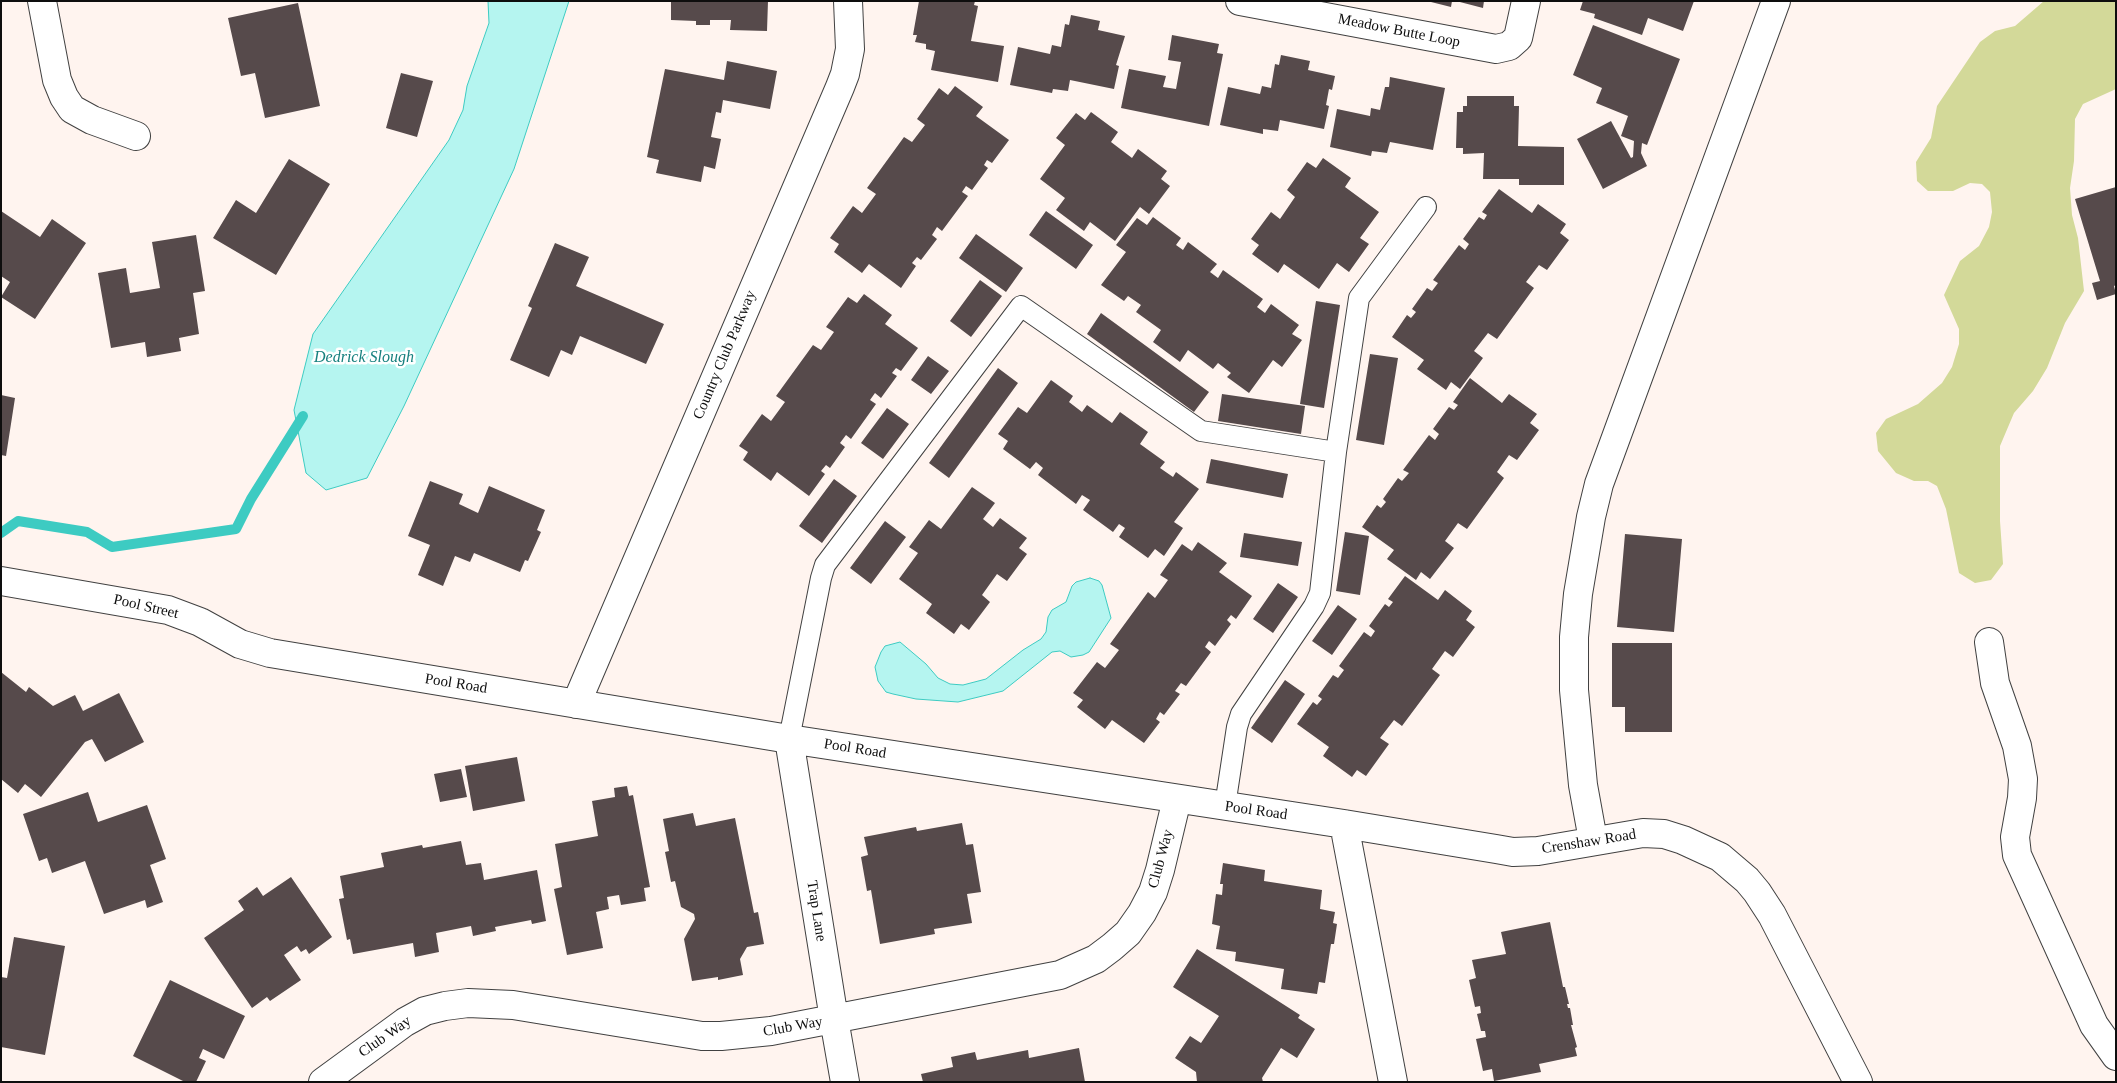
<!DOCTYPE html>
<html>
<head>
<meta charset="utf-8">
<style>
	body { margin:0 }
	#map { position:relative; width:2117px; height:1083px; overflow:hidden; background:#fff4ef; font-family:Georgia,serif }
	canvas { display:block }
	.frame { position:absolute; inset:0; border:2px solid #0e0e0e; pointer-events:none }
</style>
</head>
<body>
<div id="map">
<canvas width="2117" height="1083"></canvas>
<div class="frame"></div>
</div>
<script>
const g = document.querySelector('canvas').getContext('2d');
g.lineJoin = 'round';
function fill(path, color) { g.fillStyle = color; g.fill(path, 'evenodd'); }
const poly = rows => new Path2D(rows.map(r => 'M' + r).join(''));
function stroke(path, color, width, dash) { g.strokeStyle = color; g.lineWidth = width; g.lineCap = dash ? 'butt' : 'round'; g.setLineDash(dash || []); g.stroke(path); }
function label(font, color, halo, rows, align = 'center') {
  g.font = font + ' Georgia,serif'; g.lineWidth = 5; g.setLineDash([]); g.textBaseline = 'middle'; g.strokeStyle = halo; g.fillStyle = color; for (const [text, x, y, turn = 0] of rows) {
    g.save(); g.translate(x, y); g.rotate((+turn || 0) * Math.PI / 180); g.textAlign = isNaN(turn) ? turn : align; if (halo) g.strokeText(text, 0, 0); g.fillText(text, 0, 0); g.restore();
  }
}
const forest = poly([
	[2044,1,2116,1,2116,89,2083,104,2075,119,2074,161,2070,188,2072,215,2078,238,2084,291,2065,323,2047,368,2033,391,2014,413,2000,446,2000,521,2003,564,1991,580,1975,583,1959,573,1946,509,1937,486,1928,481,1914,481,1896,473,1878,451,1876,433,1886,419,1918,404,1942,383,1952,367,1959,344,1959,329,1944,295,1960,261,1979,246,1989,227,1992,212,1990,192,1982,184,1970,183,1953,191,1928,191,1917,181,1916,162,1931,138,1937,106,1980,42,1995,31,2015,26]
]);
const water = poly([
	[488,1,569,1,514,169,404,406,367,478,326,490,306,473,294,410,313,334,449,140,463,110,467,86,489,23,488,1],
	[1090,578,1099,581,1102,585,1111,618,1089,652,1083,655,1071,657,1060,651,1052,652,1003,691,958,702,916,699,893,694,886,692,878,681,875,667,881,652,885,646,900,642,926,664,938,678,950,684,963,685,986,679,1023,650,1041,639,1046,632,1048,617,1052,610,1066,602,1072,586,1076,582,1090,578]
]);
const stream = poly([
	[1,533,18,521,87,532,112,547,236,529,251,499,303,416]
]);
const building = poly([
	[671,1,768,1,767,31,730,30,731,20,710,20,710,25,696,25,696,21,671,20],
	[919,1,975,1,974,5,978,6,971,41,1004,46,998,82,931,70,935,51,926,49,926,44,915,42,917,35,913,35],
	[1427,1,1452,1,1451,7],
	[1456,1,1484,1,1483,8],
	[1583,1,1694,1,1683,31,1648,18,1642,35,1594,18,1595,14,1580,10],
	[298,3,320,106,265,118,255,73,241,76,228,18],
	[1071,15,1100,21,1098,30,1125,36,1116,65,1119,66,1114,89,1070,80,1068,91,1053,89,1052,93,1010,85,1018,47,1050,54,1052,45,1061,47,1065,24,1069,25],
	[1593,25,1680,59,1647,145,1642,143,1641,153,1647,166,1603,189,1577,139,1611,121,1631,158,1633,157,1634,141,1621,136,1628,116,1596,103,1602,88,1573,75],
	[1172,35,1219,44,1217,53,1223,54,1209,126,1121,108,1129,69,1166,76,1163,87,1176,89,1181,62,1168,60],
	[1281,55,1310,61,1308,70,1335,76,1332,90,1329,89,1326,105,1329,106,1324,129,1280,120,1278,131,1263,129,1263,134,1220,125,1228,87,1260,94,1262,86,1271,88,1275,64,1279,65],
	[727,61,777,71,770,109,723,100,721,113,716,112,711,137,721,139,715,169,704,166,701,182,656,173,659,160,647,157,665,69,724,80],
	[401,73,433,81,417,137,386,128],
	[1390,77,1445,88,1433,150,1390,142,1387,153,1372,151,1371,156,1330,147,1337,109,1370,116,1371,108,1380,110,1385,87,1389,87],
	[955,86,983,107,976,116,1009,140,992,163,987,160,984,165,988,168,972,190,966,186,962,192,968,196,942,231,937,227,932,235,937,239,921,260,917,257,912,263,916,266,901,288,869,264,862,273,834,252,839,244,830,238,853,206,862,213,876,194,867,188,904,137,912,142,925,125,917,119,939,88,948,95],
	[1467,96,1514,96,1514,106,1519,106,1518,146,1564,147,1564,185,1519,185,1519,179,1483,179,1484,153,1463,154,1463,148,1456,148,1457,112,1463,112,1463,106,1467,106],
	[1091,112,1118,132,1111,142,1132,158,1138,149,1167,171,1161,179,1170,186,1149,214,1140,207,1115,241,1090,222,1084,231,1056,210,1065,198,1040,179,1065,145,1056,138,1076,113,1085,120],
	[1323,158,1351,178,1345,187,1379,212,1360,238,1369,244,1349,272,1337,263,1319,289,1284,264,1278,273,1252,254,1259,245,1251,239,1271,212,1280,219,1295,197,1287,190,1307,162,1316,168],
	[289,159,330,184,276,275,213,238,236,200,256,213],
	[2116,187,2116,285,2114,286,2116,294,2097,300,2092,283,2100,281,2075,199],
	[1499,189,1532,213,1538,204,1566,224,1560,233,1569,240,1547,270,1539,265,1526,282,1534,288,1497,339,1488,333,1474,351,1483,358,1460,389,1451,382,1446,390,1417,369,1424,360,1392,337,1407,315,1411,318,1416,312,1412,309,1427,288,1432,291,1438,283,1433,280,1459,245,1465,250,1469,244,1463,239,1479,217,1484,220,1487,215,1482,212],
	[1,211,40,237,52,219,86,243,35,319,1,297,10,282,1,276],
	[1046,211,1093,245,1076,269,1029,235],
	[1153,217,1181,238,1176,245,1183,250,1188,242,1217,264,1210,272,1218,278,1223,270,1263,299,1257,307,1265,313,1271,304,1299,325,1292,334,1302,340,1282,367,1273,360,1249,393,1227,377,1231,373,1218,363,1213,369,1188,350,1180,362,1153,342,1161,330,1136,312,1141,305,1128,296,1124,301,1101,285,1126,252,1116,245,1137,218,1147,225],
	[976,234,1023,268,1006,292,959,258],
	[196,235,205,291,193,293,199,334,179,338,181,351,147,357,145,342,111,348,98,273,126,268,130,293,160,288,152,242],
	[555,243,589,257,576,286,664,324,646,364,580,336,572,355,561,350,549,377,510,360,532,308,528,306],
	[980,280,1002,296,971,337,950,321],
	[864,294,892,315,885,324,918,348,901,371,896,368,892,373,897,376,881,398,875,393,870,400,876,404,851,439,846,435,840,443,845,447,830,468,826,465,821,471,825,474,809,496,777,472,771,481,743,460,748,452,739,446,762,414,771,421,785,402,776,396,813,345,821,350,834,332,826,327,848,297,857,303],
	[1316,301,1340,305,1324,408,1300,404],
	[1101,313,1209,392,1194,412,1087,334],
	[1370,354,1398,358,1384,445,1356,440],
	[928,356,949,371,931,394,911,380],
	[998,368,1018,383,949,478,929,463],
	[1470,378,1502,403,1509,394,1537,414,1530,423,1539,430,1517,460,1509,455,1497,472,1504,478,1467,529,1458,523,1445,541,1454,548,1430,579,1421,572,1416,580,1387,559,1394,550,1362,527,1377,505,1381,508,1386,502,1383,499,1398,478,1402,481,1409,473,1403,470,1429,435,1435,440,1439,434,1433,429,1449,407,1454,410,1458,405,1453,402],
	[1051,380,1073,396,1069,402,1082,412,1087,405,1112,423,1120,412,1148,432,1140,444,1165,462,1160,468,1173,477,1176,472,1199,489,1174,522,1183,528,1164,556,1155,549,1148,558,1119,537,1125,528,1119,524,1113,532,1083,510,1090,500,1082,495,1076,504,1038,475,1043,468,1036,462,1030,469,1003,449,1008,441,998,434,1018,407,1027,413],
	[1222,394,1305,406,1301,434,1218,421],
	[1,395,15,398,6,456,1,455],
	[887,408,909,424,883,459,861,443],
	[1211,459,1288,474,1283,498,1206,483],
	[834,479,857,496,822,543,799,526],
	[430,481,463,494,459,504,478,513,489,486,545,510,537,530,541,532,528,561,525,560,520,572,474,553,470,562,455,556,443,586,418,575,430,545,408,536],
	[972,487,995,503,983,519,993,527,1000,518,1027,538,1019,548,1027,554,1007,581,997,574,982,595,990,602,969,630,961,624,954,634,926,613,932,604,899,579,918,553,909,547,929,520,941,529],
	[885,521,906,537,871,584,850,568],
	[1345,532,1369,536,1360,595,1336,591],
	[1244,533,1302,542,1298,566,1240,557],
	[1625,534,1682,539,1674,632,1617,627],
	[1198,542,1227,563,1219,572,1252,596,1236,619,1231,615,1227,620,1231,624,1215,646,1209,641,1205,647,1211,652,1186,686,1181,683,1175,691,1180,694,1164,715,1160,712,1156,719,1160,722,1144,743,1112,720,1105,729,1077,707,1083,700,1073,693,1097,662,1105,668,1119,650,1110,644,1148,592,1155,598,1168,580,1160,575,1182,544,1192,551],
	[1405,576,1438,600,1445,590,1472,611,1466,620,1475,627,1453,657,1445,651,1432,669,1440,675,1402,726,1394,720,1380,738,1389,744,1366,776,1357,770,1352,777,1323,756,1329,747,1297,724,1313,702,1317,705,1322,699,1318,696,1333,675,1338,678,1344,670,1339,666,1364,632,1371,637,1375,631,1369,626,1385,604,1389,607,1393,602,1388,599],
	[1278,583,1298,597,1273,633,1253,619],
	[1338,605,1357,619,1332,655,1312,641],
	[1612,643,1672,643,1672,732,1625,732,1625,707,1612,707],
	[1,672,26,692,29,687,53,706,75,695,83,711,119,693,144,742,105,762,92,739,85,742,41,797,25,784,18,793,1,779],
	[1285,680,1305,694,1272,743,1251,728],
	[517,757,525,801,473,811,465,766],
	[461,769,467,797,440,802,434,774],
	[627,786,629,796,633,795,650,887,644,888,646,901,621,905,619,895,607,897,609,909,596,912,603,948,567,955,554,889,562,887,555,844,598,836,592,801,615,797,614,788],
	[88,792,98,822,147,805,166,859,150,865,163,902,147,908,145,900,104,914,85,861,52,873,47,858,39,861,23,814],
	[693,813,696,826,735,818,754,913,758,912,764,944,747,947,740,959,743,975,718,980,718,977,692,981,684,939,695,919,694,914,681,907,675,881,671,882,665,852,669,851,663,819],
	[962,823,966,845,973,844,981,892,967,894,972,923,934,929,935,934,880,944,871,890,867,891,861,857,868,855,864,837,916,827,917,831],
	[461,841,466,865,481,863,484,880,537,870,546,921,532,924,531,920,495,927,496,931,473,936,471,926,436,933,439,952,415,957,413,943,353,954,350,939,347,940,339,899,344,898,340,876,384,867,381,853,422,845,423,848],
	[1223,863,1265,870,1264,881,1322,890,1320,909,1335,912,1333,923,1337,924,1334,944,1331,944,1325,983,1319,982,1317,994,1281,989,1284,969,1235,961,1236,952,1216,949,1220,926,1212,924,1216,894,1222,895,1223,884,1220,884],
	[291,877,332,937,309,954,306,949,301,952,297,946,284,955,301,980,270,1001,267,997,252,1008,204,938,244,910,238,901,257,887,263,896],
	[1550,922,1563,987,1565,987,1569,1004,1567,1004,1568,1008,1570,1008,1573,1025,1571,1025,1577,1047,1575,1048,1577,1056,1539,1064,1541,1072,1494,1081,1492,1069,1483,1071,1476,1039,1486,1037,1485,1031,1481,1031,1477,1014,1481,1013,1480,1006,1475,1007,1469,980,1476,978,1472,960,1506,954,1501,932],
	[14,937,65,946,45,1055,1,1047,1,977,7,978],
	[1197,949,1300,1015,1298,1018,1315,1029,1297,1058,1281,1048,1262,1078,1263,1082,1197,1082,1196,1072,1175,1058,1190,1036,1201,1043,1219,1016,1173,987],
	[170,980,245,1016,224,1059,203,1049,199,1058,206,1061,196,1082,185,1082,133,1056],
	[1079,1048,1085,1082,923,1082,921,1074,953,1067,951,1057,975,1052,977,1060,1028,1050,1029,1058]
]);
const service = poly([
	[789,739,821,578,825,565,1021,306,1201,431,1336,452],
	[1225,806,1237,727,1241,714,1314,606,1320,593,1336,452,1359,298,1426,207]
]);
const minor = poly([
	[42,1,57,80,64,97,72,109,92,120,136,136],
	[1240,1,1496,49,1509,46,1518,38,1526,1],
	[1,581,168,610,200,622,240,644,270,653,789,739,1344,824,1496,849,1513,852,1538,851,1643,833,1664,834,1683,840,1720,857,1747,880,1757,892,1772,915,1858,1082],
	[1989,642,1995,683,2017,746,2023,779,2022,798,2015,837,2017,855,2094,1025,2116,1056],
	[576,704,840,87,845,74,850,49,848,1],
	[789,739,834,1019,845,1082],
	[1344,824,1393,1082],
	[1593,840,1583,785,1574,690,1574,637,1578,594,1591,517,1599,484,1776,1],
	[323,1082,405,1022,425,1011,445,1006,468,1003,513,1005,702,1036,721,1036,771,1031,1060,975,1096,959,1112,947,1128,933,1142,913,1153,892,1160,870,1177,799]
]);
const streetNames = [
	["Meadow Butte Loop",1399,31,11],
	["Country Club Parkway",725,355,-67],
	["Pool Street",146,607,13],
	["Pool Road",456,684,9],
	["Pool Road",855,749,9],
	["Pool Road",1256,811,8],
	["Crenshaw Road",1589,842,-9],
	["Club Way",1161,859,-75],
	["Trap Lane",816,911,81],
	["Club Way",793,1027,-10],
	["Club Way",385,1037,-35]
];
const waterNames = [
	["Dedrick Slough",364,358]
];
fill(forest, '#d3d999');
fill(water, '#b5f5f0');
stroke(water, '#3dcbc2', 1);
stroke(stream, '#3dcbc2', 10);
fill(building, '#564a4b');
stroke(service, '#414141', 22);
stroke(minor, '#414141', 30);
stroke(service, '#fff', 20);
stroke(minor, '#fff', 28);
label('15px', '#0e0e0e', '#fff', streetNames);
label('italic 16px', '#17817f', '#fff', waterNames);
</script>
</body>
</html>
